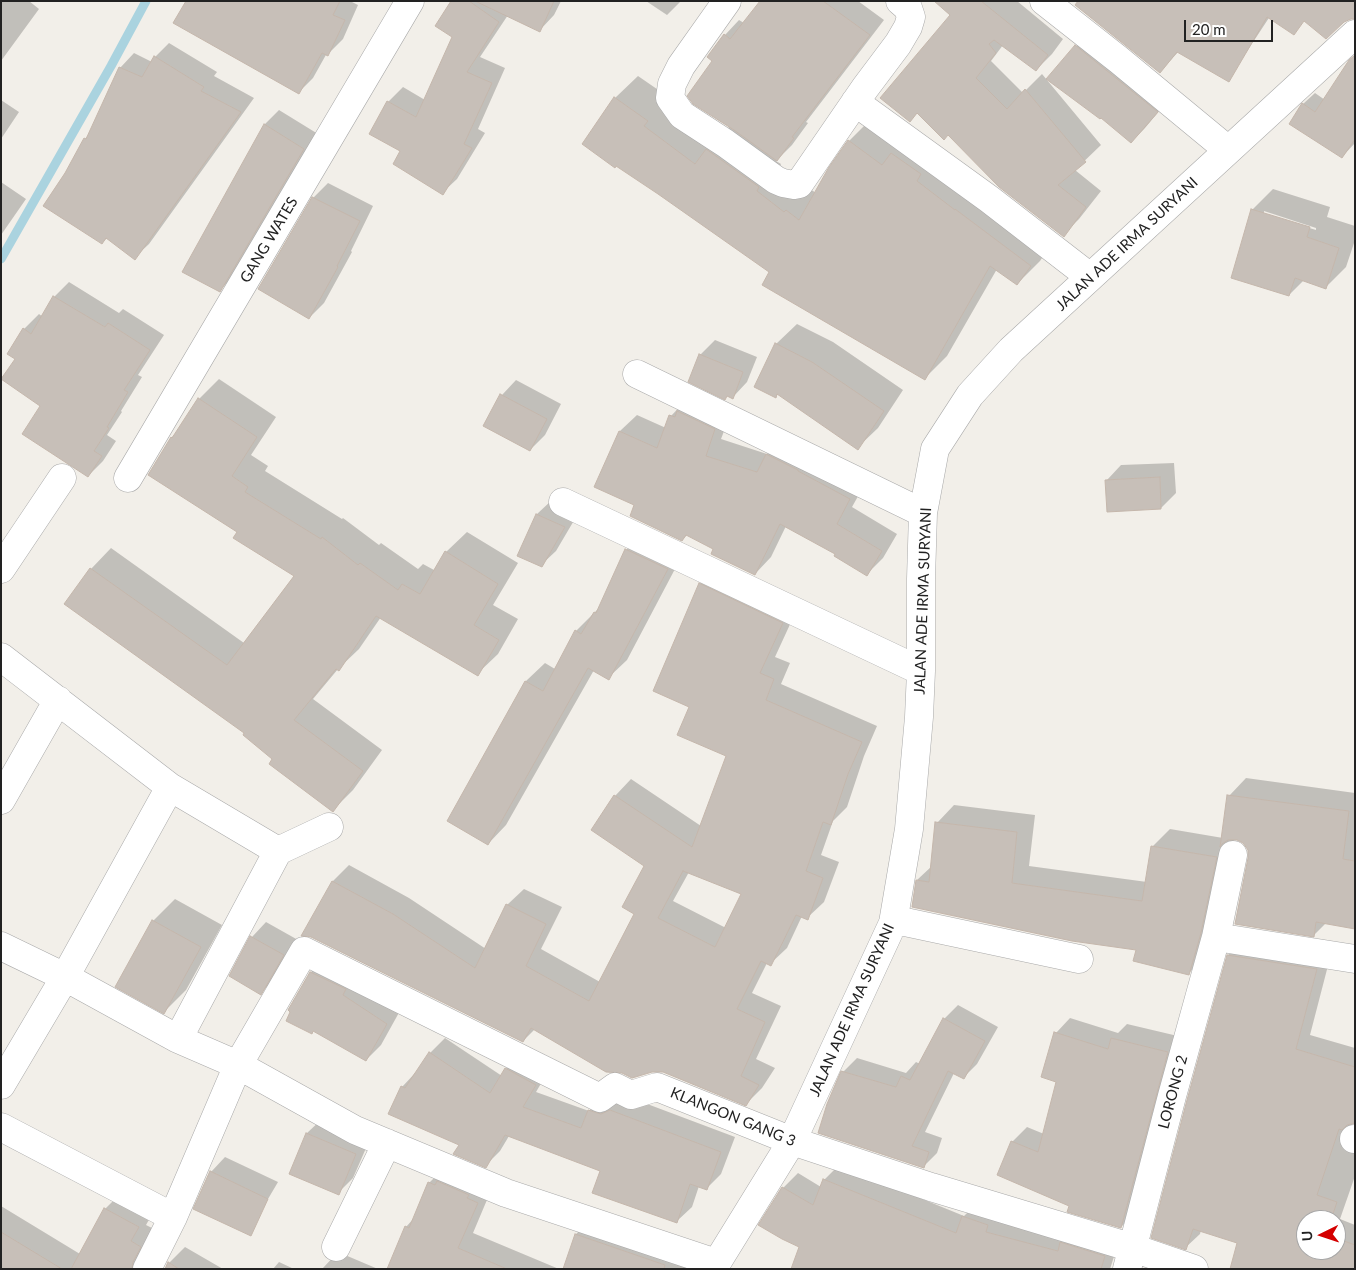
<!DOCTYPE html>
<html>
<head>
<meta charset="utf-8">
<style>
	body { margin:0 }
	#map { position:relative; width:1356px; height:1270px; overflow:hidden; background:#f2efe9; font-family:Lato,sans-serif }
	canvas { display:block }
	.frame { position:absolute; inset:0; border:2px solid #222; pointer-events:none }
	.north { position:absolute; left:1296px; top:1210px; width:50px; height:50px; box-sizing:border-box; background:#fff; border:1px solid #a7a7a7; border-radius:50%; rotate:266deg; font-size:14px; font-weight:700; line-height:20px; text-align:center; color:#222 }
	.north::after { content:''; display:block; margin:auto; width:18px; height:22px; background:#d40000; clip-path:polygon(50% 0,100% 100%,50% 72%,0 100%) }
	.scale { position:absolute; left:1184px; top:20px; width:89px; height:22px; box-sizing:border-box; border:2px solid #222; border-top:0; padding-left:6px; font-size:15px; line-height:18px; white-space:nowrap; color:#222; -webkit-text-stroke:4px #fff; paint-order:stroke }
</style>
</head>
<body>
<div id="map">
<canvas width="1356" height="1270"></canvas>
<div class="frame"></div>
<div class="north">U</div>
<div class="scale">20 m</div>
</div>
<script>
const g = document.querySelector('canvas').getContext('2d');
g.lineJoin = 'round';
function fill(path, color) { g.fillStyle = color; g.fill(path, 'evenodd'); }
const poly = rows => new Path2D(rows.map(r => 'M' + r).join(''));
function stroke(path, color, width, dash) { g.strokeStyle = color; g.lineWidth = width; g.lineCap = dash ? 'butt' : 'round'; g.setLineDash(dash || []); g.stroke(path); }
function label(font, color, halo, rows, align = 'center') {
  g.font = font + ' Lato,sans-serif'; g.lineWidth = 4; g.setLineDash([]); g.textBaseline = 'middle'; g.strokeStyle = halo; g.fillStyle = color; for (const [text, x, y, turn = 0] of rows) {
    g.save(); g.translate(x, y); g.rotate((+turn || 0) * Math.PI / 180); g.textAlign = isNaN(turn) ? turn : align; if (halo) g.strokeText(text, 0, 0); g.fillText(text, 0, 0); g.restore();
  }
}
const shadow = poly([
	[1,1,29,1,39,9,1,61],
	[257,1,350,1,358,5,343,39,328,54,327,53,313,78,299,92],
	[452,1,561,1,554,15,540,30,508,15,480,57,505,68,478,129,485,133,457,179,442,193,402,151,388,102,403,87,425,100,454,37],
	[646,1,681,1,667,15],
	[761,1,858,1,884,20,806,122,808,123,792,145,776,161,781,164,779,168,816,193,849,141,871,119,1052,243,1040,261,1017,284,997,269,947,356,925,378,771,272,615,98,638,76,670,98,716,140,730,126,714,61,725,35,739,20,744,23],
	[948,1,1017,1,1063,39,1052,54,1036,70,1003,45,991,61,1023,93,1042,74,1101,145,1075,170,1101,191,1079,219,1063,235,949,134,918,112,910,121,952,15],
	[1079,1,1280,1,1240,62,1179,51,1160,72],
	[1090,33,1170,98,1145,128,1131,142,1076,46],
	[169,43,217,72,214,76,254,98,149,244,134,258,107,238,102,243,66,173,85,139,89,134,120,68,134,53,152,62,155,57],
	[1355,57,1355,143,1342,157,1303,104,1315,93,1325,100],
	[1,100,19,112,1,139],
	[279,110,318,134,233,277,219,291,265,124],
	[1,182,26,199,1,235],
	[328,183,373,206,351,251,352,252,324,303,309,318,259,289,313,198],
	[1273,189,1330,207,1327,217,1355,226,1355,240,1346,267,1326,287,1304,280,1289,295,1232,277,1253,209],
	[1264,211,1316,228,1316,230,1264,214],
	[69,282,119,313,123,309,164,335,138,375,142,377,121,411,122,412,107,435,116,441,103,461,88,476,42,405,16,358,24,329,39,314,43,317,54,297],
	[797,324,833,342,903,390,878,428,857,448,778,394,775,397,776,344],
	[715,340,757,357,747,382,733,397,728,395,725,398,700,355],
	[219,379,276,417,251,455,268,466,265,471,342,519,343,518,379,545,381,543,418,569,423,564,434,570,446,552,467,532,518,563,493,605,518,619,498,654,477,674,381,617,359,649,338,669,313,699,382,750,353,790,333,810,274,759,246,732,91,569,111,548,244,643,295,575,238,532,150,475,172,437,179,430,199,399],
	[516,380,561,404,545,435,530,450,485,426,502,395],
	[687,399,731,413,721,439,767,454,783,438,866,482,852,507,897,534,883,558,867,574,837,553,786,526,771,557,755,574,715,548,687,535,682,540,635,505,596,486,620,431,637,415,666,428,671,416],
	[1174,463,1176,493,1161,508,1107,480,1121,465],
	[552,500,579,512,556,551,541,565,519,555,537,514],
	[645,531,685,550,627,660,608,678,594,670,506,825,488,844,448,821,526,681,545,663,555,669,576,631,601,606,627,549],
	[716,568,798,607,775,657,790,663,781,684,877,726,864,756,847,807,833,821,821,855,839,862,824,902,807,918,802,916,787,948,770,964,767,963,752,993,781,1006,756,1059,775,1068,762,1088,746,1104,663,1071,535,1029,523,1041,311,936,303,935,333,881,349,865,409,898,486,949,507,905,524,889,562,907,541,949,600,982,636,913,646,865,615,796,631,779,701,826,727,756,691,706,700,584],
	[689,872,743,893,726,928,673,901],
	[1246,778,1355,793,1355,927,1326,923,1314,935,1250,858,1249,849,1244,842,1234,839,1218,915,1207,955,1189,973,1137,949,917,880,932,866,937,823,954,805,1035,815,1029,866,1147,882,1152,847,1170,829,1223,838,1229,796],
	[175,899,222,925,186,990,164,1012,117,986,153,921],
	[266,922,298,940,275,978,261,993,231,976,252,937],
	[1243,941,1331,954,1310,1035,1355,1048,1355,1122,1352,1123,1355,1131,1355,1176,1340,1219,1355,1225,1355,1269,1239,1242,1201,1230,1200,1234,1185,1248,1228,955],
	[1306,1220,1336,1220,1336,1250,1306,1250],
	[326,957,401,1009,381,1045,366,1060,289,1010,311,972],
	[958,1005,998,1027,977,1064,963,1078,954,1073,925,1132,942,1138,937,1153,923,1167,843,1072,857,1058,906,1073,916,1062,920,1064,944,1019],
	[1070,1018,1118,1033,1127,1024,1182,1037,1136,1212,1121,1227,1070,1205,1012,1142,1027,1127,1044,1134,1058,1081,1056,1033],
	[445,1038,502,1076,506,1069,521,1054,549,1070,536,1092,589,1111,604,1095,626,1096,735,1137,721,1174,706,1189,699,1186,692,1207,677,1221,602,1170,509,1136,500,1151,485,1166,460,1144,402,1087,416,1072,430,1053],
	[322,1119,370,1139,353,1178,338,1193,291,1173,307,1133],
	[225,1157,278,1182,258,1216,211,1172],
	[839,1165,964,1216,978,1202,1119,1241,1110,1269,793,1269,800,1247,783,1188,798,1173,821,1187,824,1180],
	[445,1167,492,1188,473,1233,559,1269,388,1269,406,1227,414,1218,429,1183],
	[121,1193,154,1211,146,1225,156,1230,156,1267,163,1269,1,1269,1,1206,80,1254,105,1209],
	[592,1219,695,1269,564,1269,576,1234],
	[185,1247,223,1269,165,1269,169,1263],
	[338,1252,378,1269,322,1269],
	[279,1262,294,1269,273,1269]
]);
const stream = poly([
	[1,259,111,66,146,1]
]);
const building = poly([
	[186,1,340,1,333,15,345,20,328,56,322,53,299,94,173,23,186,1],
	[451,1,469,1,499,22,467,72,492,83,464,144,472,148,443,195,393,164,400,151,369,134,387,101,416,117,452,37,435,26,451,1],
	[475,1,554,1,540,32,475,1],
	[760,1,823,1,870,35,792,137,794,138,777,161,734,130,693,104,687,96,712,61,707,57,724,34,730,39,760,1],
	[934,1,981,1,1048,55,1036,71,994,40,989,44,996,53,976,78,1007,109,1025,89,1086,162,1058,185,1086,207,1064,237,999,187,948,135,944,140,917,113,910,122,880,98,950,15,934,1],
	[1078,1,1355,1,1355,19,1351,19,1344,22,1326,39,1304,21,1294,35,1267,17,1229,82,1177,52,1160,73,1075,5,1078,1],
	[1075,45,1158,112,1131,143,1101,118,1100,119,1046,79,1075,45],
	[1355,55,1355,139,1342,158,1289,124,1302,103,1315,112,1349,60,1355,55],
	[154,56,204,87,201,91,241,112,135,260,106,238,102,244,43,206,65,173,84,138,86,139,119,67,142,77,154,56],
	[614,97,648,121,644,126,695,164,706,149,759,187,757,191,784,212,786,210,799,220,829,167,848,140,882,165,891,153,921,174,917,181,955,210,955,209,1031,266,1017,285,990,266,925,380,762,285,769,272,658,194,616,166,615,168,582,144,614,97],
	[264,124,304,149,220,292,182,272,264,124],
	[312,197,360,221,337,266,338,267,309,319,258,289,312,197],
	[1251,209,1310,227,1307,237,1339,248,1326,289,1295,278,1289,296,1231,278,1251,209],
	[53,296,105,327,108,323,150,350,124,390,128,392,107,427,109,428,94,451,102,456,88,477,22,434,40,406,1,379,15,359,7,354,23,328,31,334,53,296],
	[775,343,812,362,884,411,858,450,777,394,776,398,754,387,775,343],
	[699,354,743,372,733,399,727,396,725,400,688,382,699,354],
	[500,394,547,419,530,451,483,426,500,394],
	[198,398,257,437,232,476,248,487,245,492,321,539,322,537,358,565,360,563,398,590,402,584,420,594,445,551,498,584,474,625,499,640,478,676,376,616,339,671,336,669,294,720,363,771,333,812,269,764,272,759,243,735,244,733,64,604,90,568,227,665,294,576,233,538,237,532,148,475,171,437,172,438,198,398],
	[677,411,715,429,706,456,757,472,766,454,798,470,798,471,850,499,837,524,882,551,867,576,834,556,835,554,780,524,755,575,711,554,713,549,686,535,682,541,630,516,634,505,594,487,619,431,657,448,669,415,675,417,677,411],
	[1160,477,1161,509,1107,512,1105,480,1160,477],
	[536,514,565,527,542,567,517,556,536,514],
	[625,549,668,569,609,680,588,668,488,845,447,821,525,681,543,691,575,630,581,634,594,612,596,613,625,549],
	[699,583,783,623,760,673,774,679,766,700,862,742,848,774,831,825,823,822,806,871,823,878,808,920,796,915,771,966,761,961,737,1009,765,1022,741,1076,759,1085,746,1106,663,1072,652,1072,632,1078,622,1073,606,1072,531,1028,523,1042,311,937,301,936,332,881,393,914,475,968,506,904,546,924,526,966,589,1001,634,914,622,907,644,866,591,830,614,795,692,847,726,756,677,735,689,707,653,691,699,583],
	[683,871,741,894,715,947,658,918,683,871],
	[1227,795,1349,811,1343,859,1355,861,1355,929,1316,922,1314,937,1235,924,1248,858,1248,850,1243,843,1237,840,1228,840,1222,844,1220,847,1227,795],
	[935,822,1017,832,1012,883,1142,901,1151,846,1217,857,1201,933,1189,975,1133,961,1136,950,1072,941,912,907,916,880,929,882,935,822],
	[152,920,201,947,164,1014,115,987,152,920],
	[250,936,284,955,261,995,229,976,250,936],
	[1227,955,1317,969,1296,1049,1355,1067,1355,1123,1347,1125,1342,1130,1339,1129,1317,1195,1337,1202,1331,1220,1306,1220,1306,1250,1336,1250,1336,1238,1355,1245,1355,1269,1230,1269,1237,1243,1193,1229,1186,1250,1151,1238,1187,1100,1227,955],
	[310,972,346,989,343,995,387,1024,366,1061,313,1031,312,1034,286,1021,290,1012,288,1010,310,972],
	[943,1018,985,1041,964,1079,948,1071,912,1146,929,1152,924,1168,818,1133,827,1104,841,1071,896,1087,901,1076,910,1080,943,1018],
	[1054,1032,1108,1049,1111,1038,1168,1052,1121,1228,1067,1212,1069,1206,997,1175,1011,1141,1038,1152,1056,1082,1041,1077,1054,1032],
	[429,1052,490,1093,505,1068,536,1085,523,1107,581,1128,588,1110,601,1114,610,1110,721,1152,707,1190,690,1184,677,1223,592,1193,600,1171,505,1135,486,1168,453,1154,459,1145,388,1114,401,1086,405,1088,429,1052],
	[306,1133,356,1154,339,1195,289,1174,306,1133],
	[210,1171,268,1199,251,1236,193,1209,210,1171],
	[823,1179,956,1233,962,1216,988,1225,986,1232,1058,1251,1060,1242,1105,1256,1101,1269,791,1269,799,1247,782,1239,758,1225,782,1187,813,1205,823,1179],
	[437,1181,469,1195,467,1198,478,1203,458,1248,507,1269,387,1269,405,1226,409,1228,428,1182,435,1185,437,1181],
	[104,1208,139,1227,131,1241,141,1247,133,1262,132,1269,71,1269,104,1208],
	[1,1232,62,1269,1,1269,1,1232],
	[575,1234,665,1265,664,1269,563,1269,575,1234],
	[168,1262,179,1269,165,1269,168,1262]
]);
const minor = poly([
	[727,1,681,66,672,84,670,98,682,115,725,143,776,180,783,183,794,185,799,184,865,88,898,44,908,27,911,17,908,8,900,1],
	[1044,1,1119,60,1228,150],
	[855,102,989,199,1090,277],
	[637,374,923,513],
	[128,478,410,1],
	[563,502,921,671],
	[1,569,62,478],
	[1,657,170,787,278,851,178,1039],
	[1,800,58,700],
	[278,851,329,827],
	[893,923,905,922,1079,959],
	[1216,937,1233,855],
	[1,946,65,977,178,1039,238,1065,355,1130,506,1193,716,1263],
	[1,1085,65,977,170,787],
	[1,1127,173,1217],
	[1354,1139,1355,1139],
	[336,1247,387,1143],
	[147,1269,173,1217,238,1065,304,951,600,1098,615,1087,631,1095,657,1087,792,1141,931,1187,1133,1248,1194,1269],
	[713,1269,792,1141,893,923,909,829,919,717,921,671,921,579,923,513,935,449,970,395,1011,350,1355,34],
	[1127,1269,1172,1096,1216,937,1355,959]
]);
const streetNames = [
	["GANG WATES",269,240,-59],
	["JALAN ADE IRMA SURYANI",1127,244,-43],
	["JALAN ADE IRMA SURYANI",923,601,-88],
	["JALAN ADE IRMA SURYANI",852,1010,-66],
	["LORONG 2",1173,1092,-75],
	["KLANGON GANG 3",733,1117,22]
];
fill(shadow, '#0003');
stroke(stream, '#aad3df', 9);
fill(building, '#c7bfb8');
stroke(building, '#c4b6ab', 1);
stroke(minor, '#a9a9a9', 29);
stroke(minor, '#fff', 28);
label('15px', '#222', '#fff', streetNames);
</script>
</body>
</html>
